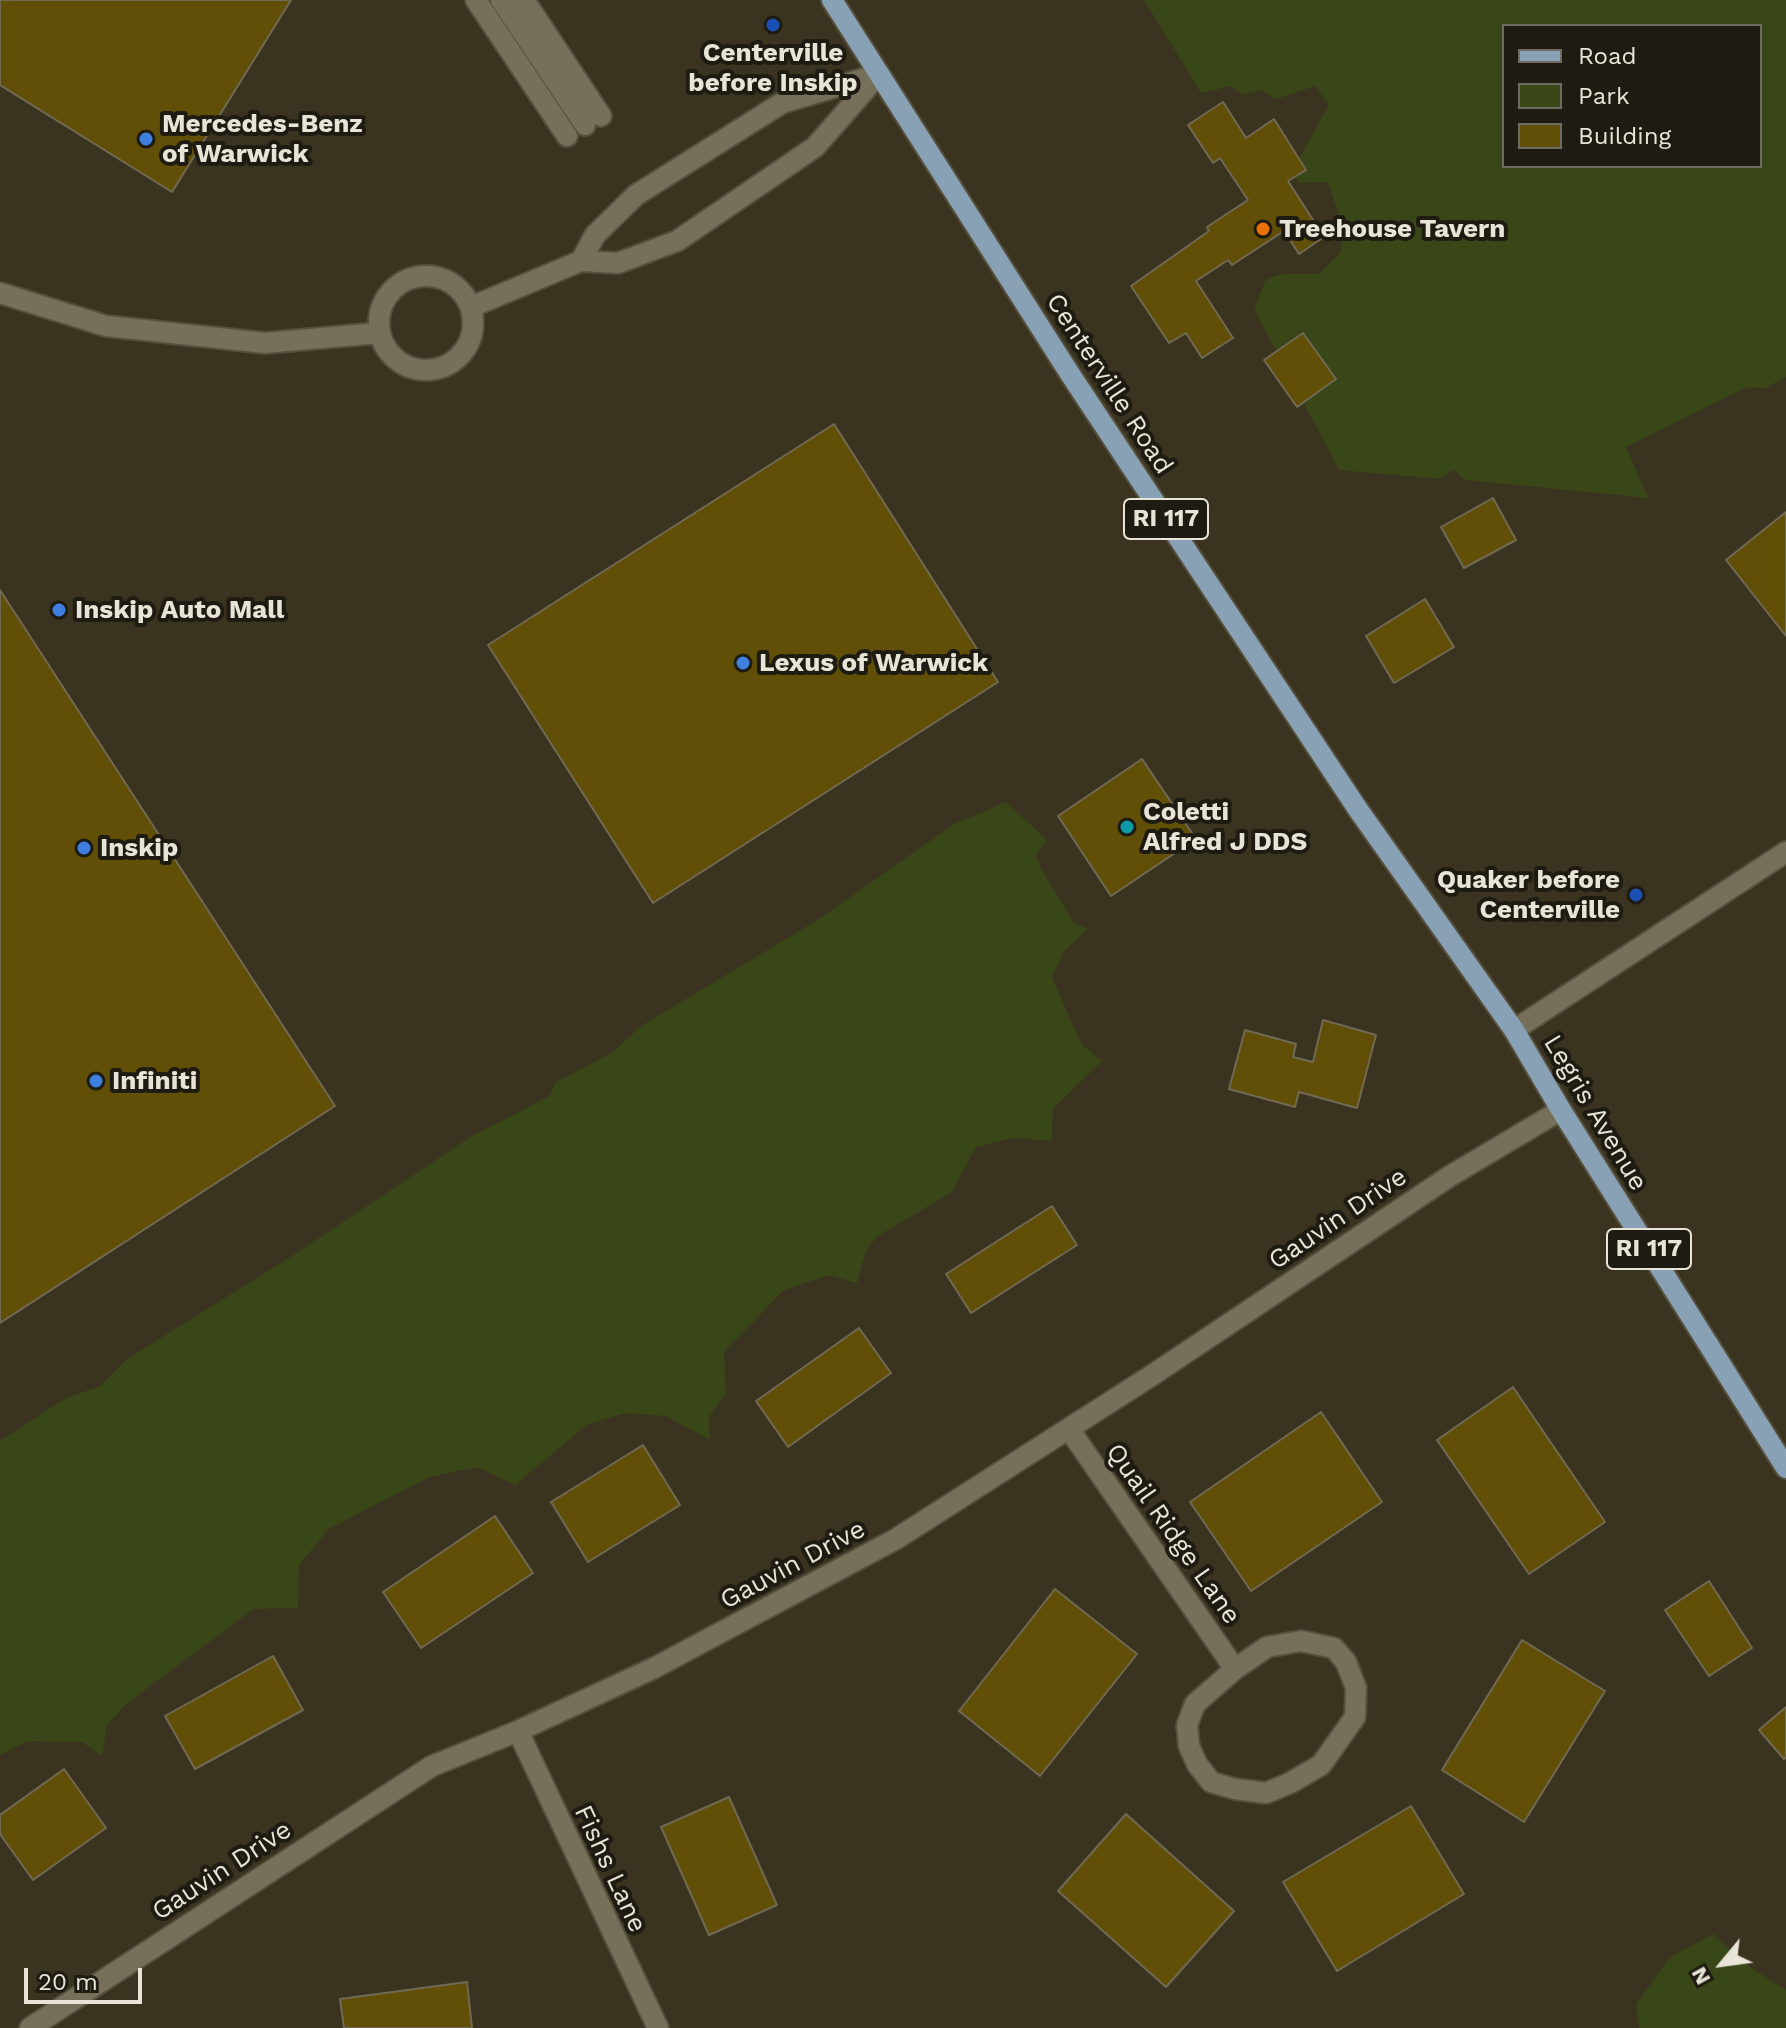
<!DOCTYPE html>
<html>
<head>
<meta charset="utf-8">
<style>
	body { margin:0 }
	#map { position:relative; width:1786px; height:2028px; overflow:hidden; background:#3a331f; font-family:"Work Sans",sans-serif }
	canvas { display:block }
	.legend { position:absolute; left:1502px; top:24px; width:260px; height:144px; box-sizing:border-box; background:#1e1b12; border:2px solid #6f6b61; margin:0; padding:10px 14px; list-style:none; font-size:24px; color:#e8e4d7 }
	.legend li { display:flex; align-items:center; gap:16px; height:40px }
	.legend b { width:40px; border:2px solid #6f6b61 }
	.north { position:absolute; left:1682px; top:1924px; width:80px; height:80px; -webkit-text-stroke:6px #1e1b12; paint-order:stroke; rotate:241deg; font-size:22px; font-weight:700; line-height:32px; text-align:center; color:#e8e4d7 }
	.north::after { content:''; display:block; margin:auto; width:28px; height:36px; background:#e8e4d7; clip-path:polygon(50% 0,100% 100%,50% 72%,0 100%) }
	.scale { position:absolute; left:24px; top:1968px; width:118px; height:36px; box-sizing:border-box; border:4px solid #e8e4d7; border-top:0; padding-left:10px; font-size:24px; line-height:28px; white-space:nowrap; color:#e8e4d7; -webkit-text-stroke:6px #1e1b12; paint-order:stroke }
</style>
</head>
<body>
<div id="map">
<canvas width="1786" height="2028"></canvas>
<ul class="legend">
<li><b style="height:10px;background:#89a1b5"></b>Road</li>
<li><b style="height:22px;background:#394617"></b>Park</li>
<li><b style="height:22px;background:#614f08"></b>Building</li>
</ul>
<div class="north">N</div>
<div class="scale">20 m</div>
</div>
<script>
const g = document.querySelector('canvas').getContext('2d');
g.lineJoin = 'round';
function fill(path, color) { g.fillStyle = color; g.fill(path, 'evenodd'); }
const poly = rows => new Path2D(rows.map(r => 'M' + r).join(''));
function stroke(path, color, width, dash) { g.strokeStyle = color; g.lineWidth = width; g.lineCap = dash ? 'butt' : 'round'; g.setLineDash(dash || []); g.stroke(path); }
function label(font, color, halo, rows, align = 'center') {
  g.font = font + ' "Work Sans",sans-serif'; g.lineWidth = 8; g.setLineDash([]); g.textBaseline = 'middle'; g.strokeStyle = halo; g.fillStyle = color; for (const [text, x, y, turn = 0] of rows) {
    g.save(); g.translate(x, y); g.rotate((+turn || 0) * Math.PI / 180); g.textAlign = isNaN(turn) ? turn : align; if (halo) g.strokeText(text, 0, 0); g.fillText(text, 0, 0); g.restore();
  }
}
const green = poly([
	[1144,0,1786,0,1786,377,1765,388,1748,387,1626,447,1648,498,1465,480,1454,470,1439,479,1339,470,1254,309,1266,279,1284,274,1319,274,1340,253,1343,228,1328,182,1299,183,1292,171,1329,105,1315,86,1276,99,1262,90,1243,95,1231,86,1201,93],
	[1504,26,1760,26,1760,166,1504,166],
	[1006,802,1047,840,1036,855,1041,869,1074,923,1088,929,1063,952,1052,978,1082,1045,1102,1061,1053,1109,1052,1141,1012,1138,976,1147,952,1192,878,1236,866,1250,857,1283,829,1275,784,1290,724,1352,726,1393,709,1417,710,1440,666,1416,626,1413,588,1424,515,1485,478,1467,429,1477,329,1529,299,1565,298,1608,253,1609,126,1704,107,1725,102,1756,82,1742,28,1741,0,1755,0,1441,64,1399,100,1386,127,1359,292,1256,469,1138,549,1096,556,1082,613,1052,641,1026,819,919,954,824],
	[1713,1934,1745,1964,1786,1990,1786,2028,1639,2028,1636,2004,1670,1957]
]);
const building = poly([
	[0,0,291,0,172,192,0,85,0,0],
	[1223,102,1246,138,1274,119,1306,170,1288,181,1324,237,1299,254,1284,231,1232,265,1228,260,1196,281,1233,338,1202,358,1186,333,1169,343,1131,286,1209,231,1207,227,1248,200,1220,158,1213,163,1188,125,1223,102],
	[1303,333,1336,379,1297,407,1264,360,1303,333],
	[834,424,998,682,653,903,488,645,834,424],
	[1493,498,1516,540,1464,568,1441,527,1493,498],
	[1786,512,1786,636,1726,560,1786,512],
	[0,590,335,1106,0,1323,0,590],
	[1425,599,1454,647,1394,683,1366,636,1425,599],
	[1142,759,1196,839,1111,896,1058,816,1142,759],
	[1323,1020,1376,1035,1357,1108,1299,1092,1295,1107,1229,1089,1245,1030,1296,1044,1293,1057,1313,1062,1323,1020],
	[1052,1206,1077,1245,971,1313,946,1274,1052,1206],
	[859,1328,891,1373,788,1447,756,1401,859,1328],
	[1513,1387,1605,1522,1529,1574,1437,1440,1513,1387],
	[1321,1412,1382,1502,1251,1591,1190,1502,1321,1412],
	[643,1445,680,1505,588,1562,551,1502,643,1445],
	[495,1516,533,1573,421,1648,383,1592,495,1516],
	[1709,1581,1752,1648,1709,1676,1665,1610,1709,1581],
	[1055,1589,1137,1654,1040,1776,959,1711,1055,1589],
	[1522,1640,1605,1691,1524,1822,1442,1770,1522,1640],
	[273,1656,303,1710,195,1769,165,1716,273,1656],
	[1786,1707,1786,1757,1784,1759,1759,1730,1786,1707],
	[64,1769,106,1828,33,1880,0,1834,0,1815,64,1769],
	[729,1797,777,1905,709,1935,661,1827,729,1797],
	[1411,1806,1464,1894,1337,1971,1283,1882,1411,1806],
	[1126,1814,1234,1911,1166,1987,1058,1891,1126,1814],
	[467,1982,472,2028,344,2028,340,1999,467,1982]
]);
const minor = poly([
	[476,0,567,136],
	[501,0,585,125],
	[524,0,601,116],
	[581,261,595,235,636,195,782,103,879,74],
	'379 323a47 47 0 1 1 94 0a47 47 0 1 1-94 0Z',
	[0,293,106,326,265,343,379,333],
	[471,307,581,261,618,263,677,241,815,147,879,74],
	[1514,1030,1786,852],
	[1069,1429,1235,1669,1195,1704,1187,1725,1189,1746,1197,1764,1211,1782,1235,1789,1266,1793,1290,1783,1321,1765,1355,1717,1356,1688,1346,1662,1334,1648,1301,1641,1267,1647,1235,1669],
	[518,1731,658,2028],
	[30,2028,432,1766,518,1731,654,1668,896,1539,1154,1374,1450,1176,1561,1110]
]);
const major = poly([
	[832,0,1070,374,1357,808,1514,1030,1561,1110,1786,1468]
]);
const markers = [
	[773,25,8,"#1a4fb4"],
	[146,139,8,"#3f7fe0"],
	[1263,229,8,"#e8710a"],
	[59,610,8,"#3f7fe0"],
	[743,663,8,"#3f7fe0"],
	[1127,827,8,"#0f9aa8"],
	[84,848,8,"#3f7fe0"],
	[1636,895,8,"#1a4fb4"],
	[96,1081,8,"#3f7fe0"]
];
const shields = [
	[1166,519,84],
	[1649,1249,84]
];
const shieldNames = [
	["RI 117",1166,519],
	["RI 117",1649,1249]
];
const poiNames = [
	["Centerville",773,53,"center"],
	["before Inskip",773,83,"center"],
	["Mercedes-Benz",162,124],
	["of Warwick",162,154],
	["Treehouse Tavern",1279,229],
	["Inskip Auto Mall",75,610],
	["Lexus of Warwick",759,663],
	["Coletti",1143,812],
	["Alfred J DDS",1143,842],
	["Inskip",100,848],
	["Quaker before",1620,880,"right"],
	["Centerville",1620,910,"right"],
	["Infiniti",112,1081]
];
const streetNames = [
	["Centerville Road",1109,384,57],
	["Legris Avenue",1595,1113,59],
	["Gauvin Drive",1338,1219,-34],
	["Quail Ridge Lane",1173,1534,55],
	["Gauvin Drive",793,1565,-28],
	["Fishs Lane",610,1869,65],
	["Gauvin Drive",222,1871,-33]
];
fill(green, '#394617');
fill(building, '#614f08');
stroke(building, '#706953', 2);
stroke(minor, '#554f3d', 24);
stroke(major, '#554f3d', 24);
stroke(minor, '#76705a', 20);
stroke(major, '#89a1b5', 20);
for (const [x, y, r, color] of markers) { const dot = new Path2D(); dot.arc(x, y, r, 0, 2 * Math.PI); g.fillStyle = color; g.fill(dot); stroke(dot, '#1e1b12', 3); }
for (const [x, y, w] of shields) { const box = new Path2D(); box.roundRect(x - w / 2, y - 20, w, 40, 6); g.fillStyle = '#1e1b12'; g.fill(box); stroke(box, '#e8e4d7', 2); }
label('bold 24px', '#e8e4d7', null, shieldNames);
label('bold 26px', '#e8e4d7', '#1e1b12', poiNames, 'left');
label('26px', '#e8e4d7', '#1e1b12', streetNames);
</script>
</body>
</html>
